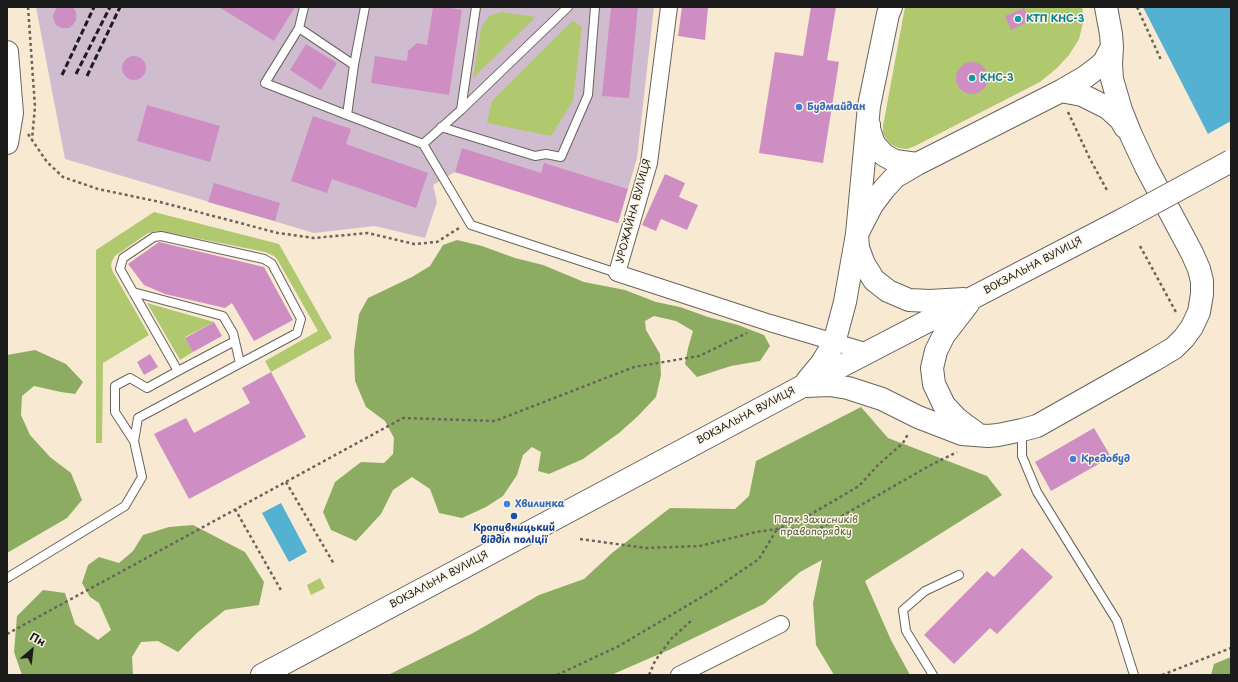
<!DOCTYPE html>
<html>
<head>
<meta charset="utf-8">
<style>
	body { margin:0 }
	#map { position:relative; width:1238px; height:682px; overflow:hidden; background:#f8e9d3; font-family:"Playpen Sans",sans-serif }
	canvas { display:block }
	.frame { position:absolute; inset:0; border:8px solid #1c1c1c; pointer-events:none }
	.north { position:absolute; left:12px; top:630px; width:40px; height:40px; -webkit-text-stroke:3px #fcf5e5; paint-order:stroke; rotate:28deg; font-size:11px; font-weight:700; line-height:16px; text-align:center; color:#1c1c1c }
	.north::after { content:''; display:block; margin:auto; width:14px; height:18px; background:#1c1c1c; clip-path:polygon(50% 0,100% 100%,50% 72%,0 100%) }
</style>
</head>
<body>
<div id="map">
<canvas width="1238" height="682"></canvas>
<div class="frame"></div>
<div class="north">Пн</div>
</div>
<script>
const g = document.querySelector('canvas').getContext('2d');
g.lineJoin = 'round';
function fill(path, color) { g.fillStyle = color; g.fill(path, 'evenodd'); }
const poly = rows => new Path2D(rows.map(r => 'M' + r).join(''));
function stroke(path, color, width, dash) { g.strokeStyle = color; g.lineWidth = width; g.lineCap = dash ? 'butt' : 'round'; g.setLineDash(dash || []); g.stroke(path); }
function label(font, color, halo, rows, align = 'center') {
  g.font = font + ' "Playpen Sans",sans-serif'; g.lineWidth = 3; g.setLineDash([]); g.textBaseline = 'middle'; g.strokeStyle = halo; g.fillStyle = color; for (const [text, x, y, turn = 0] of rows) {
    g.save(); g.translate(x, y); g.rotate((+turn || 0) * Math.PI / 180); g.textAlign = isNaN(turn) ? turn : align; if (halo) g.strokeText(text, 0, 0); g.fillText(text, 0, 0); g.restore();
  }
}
const industrial = poly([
	[36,7,654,7,637,158,618,223,455,172,433,185,437,202,425,238,375,226,314,233,65,159]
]);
const green = poly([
	[905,7,988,7,988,8,990,7,1082,7,1084,19,1079,39,1069,55,1057,68,1040,82,915,146,907,149,899,148,892,145,886,139,883,133,883,126],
	[501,12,536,17,473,78,481,28,489,16],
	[572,21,582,26,573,101,551,136,487,123,492,101],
	[154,212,279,244,332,338,271,372,265,361,318,331,277,259,274,256,265,252,166,232,159,231,148,233,115,256,112,261,111,266,113,272,149,335,103,363,102,443,96,443,96,250],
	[147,303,214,322,185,337,193,352,180,360],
	[320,578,325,588,311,595,307,585]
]);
const forest = poly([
	[457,240,482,246,515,258,543,265,584,282,625,290,656,302,680,307,708,317,738,325,764,335,770,346,760,361,731,366,697,377,685,364,688,348,693,331,676,321,654,316,645,321,646,330,660,354,661,375,656,397,638,416,619,433,583,459,549,474,538,471,541,452,532,447,523,455,517,475,503,496,486,507,462,518,439,513,430,489,412,477,393,490,381,514,356,541,331,530,323,512,335,482,361,462,384,463,393,454,394,438,385,421,366,407,355,381,354,351,359,314,368,298,412,277,430,266,443,245],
	[35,350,66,364,83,382,75,394,61,392,34,386,22,396,21,415,30,435,50,457,71,473,82,500,67,518,7,553,7,355],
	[861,407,888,438,987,476,1002,495,865,581,891,640,910,675,834,675,816,645,813,603,822,560,800,572,764,604,671,649,611,675,388,675,473,633,539,595,584,579,612,553,670,508,735,509,749,496,756,461],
	[193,525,245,552,264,582,259,605,225,610,198,632,178,652,158,641,141,642,132,657,133,675,22,675,14,652,17,616,43,590,65,593,75,624,98,640,111,630,99,603,90,597,82,583,88,565,99,557,119,563,133,551,143,535,169,527],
	[1231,657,1231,675,1211,675,1214,664]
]);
const water = poly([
	[1143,7,1231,7,1231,179],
	[281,503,307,552,289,562,262,513]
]);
const pier = poly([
	[1231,121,1231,181,1229,180,1206,135]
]);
const building = poly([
	[57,7,72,7,75,10,76,13,76,20,72,26,69,28,62,28,56,25,53,18,53,15],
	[219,7,295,7,274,41],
	[433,7,445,7,462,10,449,95,371,83,375,56,407,61,408,51,417,43,427,45],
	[611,7,638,7,629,98,602,96],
	[682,7,708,7,705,40,678,36],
	[811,7,836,7,827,60,839,62,823,163,759,153,775,52,803,56],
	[1024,8,1030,21,1011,30,1005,16],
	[306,44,337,63,321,90,290,70],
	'122 68a12 12 0 1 1 24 0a12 12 0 1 1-24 0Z',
	'956 78a16 16 0 1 1 32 0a16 16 0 1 1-32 0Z',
	[147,105,220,126,210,162,137,141],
	[313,116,351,129,346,144,428,173,416,208,332,179,327,193,291,181],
	[462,148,541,173,544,163,628,189,618,223,455,172],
	[665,174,685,183,679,197,698,205,687,230,661,219,656,231,642,225],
	[214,183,280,203,275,221,208,202],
	[159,242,264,267,293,320,254,341,232,303,225,308,165,294,144,285,128,264],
	[214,322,222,336,193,352,185,338],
	[150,354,158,367,144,375,137,362],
	[271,372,306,437,189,499,154,434,186,418,194,433,250,403,242,388],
	[1094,428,1111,457,1051,491,1035,462],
	[1022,548,1053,577,997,634,990,628,954,664,924,635,987,571,994,577]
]);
const path = poly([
	[28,7,35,107,32,139],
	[1137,7,1161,60],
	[1068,112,1090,159,1108,192],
	[28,134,47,162,63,177,98,189,160,202,278,233,314,238,368,233,414,244,437,242,459,228],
	[1140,246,1177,314],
	[286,482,334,564],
	[235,509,282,592],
	[580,539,646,548,700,546,756,532,777,529,806,517,859,486,878,465,903,443,908,434],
	[7,634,403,418,495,421,634,367,699,356,747,333],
	[557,675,619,646,715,589,759,559,777,529,819,529,929,466,957,452],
	[649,675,655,661,671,639,693,619],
	[1162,675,1231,648]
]);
const lane = poly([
	[299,28,304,7],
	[354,65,365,7],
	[461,110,568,7],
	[347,115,354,65,299,28,265,83,347,115,423,144,471,225,617,273],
	[441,127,535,156,546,154,561,157,588,95,595,7],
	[423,144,461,110,476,7],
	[133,292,223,316,233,333,240,363],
	[178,371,235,341],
	[1022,431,1022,456,1037,492,1117,621,1134,675],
	[7,578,125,506,142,477,134,441,115,412,115,386,130,378,147,388,178,371,120,269,123,258,154,237,161,236,264,259,272,264,301,319,297,333,138,418,134,441],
	[933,675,906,631,903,610,925,591,959,575]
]);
const street = poly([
	[669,7,649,163,617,273,770,323,868,352],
	[679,675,781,624]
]);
const secondary = poly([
	[7,52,12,113,7,143],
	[1061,91,1082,95,1108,108,1121,120,1125,127],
	[869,125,869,129,874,144,884,155,895,161,917,164],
	[964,299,930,301,909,300,888,291,874,280,864,264,858,248,857,234,872,205,884,189,895,177,917,164,1061,91,1085,77,1097,68,1104,62,1112,47],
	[968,304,944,335,936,351,932,368,934,384,944,405,956,418,965,425,975,432],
	[807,381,822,363,834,343,845,302,857,234,869,106,888,14,891,7],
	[806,386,829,385,848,388,882,399,918,417,962,434,988,436,998,435,1022,430,1037,426,1154,360,1174,348,1184,338,1192,327,1199,312,1202,294,1202,281,1199,269,1192,253,1146,167,1131,135,1121,110,1112,79,1111,64,1112,47,1111,34,1106,7],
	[262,675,803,386,1124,219]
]);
const rail = poly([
	[76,74,110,7],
	[62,75,94,7],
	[87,76,120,7]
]);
const secondaryBridge = poly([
	[1124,219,1231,161]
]);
const markers = [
	[1018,19,4,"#0f9aa8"],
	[972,78,4,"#0f9aa8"],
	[799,107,4,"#3f7fe0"],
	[1073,459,4,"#3f7fe0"],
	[507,504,4,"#3f7fe0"],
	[514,516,4,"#1a4fb4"]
];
const cultureNames = [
	["КТП КНС-3",1026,19],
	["КНС-3",980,78]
];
const shopNames = [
	["Будмайдан",807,107],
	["Кредобуд",1081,459],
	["Хвилинка",515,504]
];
const streetNames = [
	["УРОЖАЙНА ВУЛИЦЯ",634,211,-75],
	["ВОКЗАЛЬНА ВУЛИЦЯ",1033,266,-28],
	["ВОКЗАЛЬНА ВУЛИЦЯ",746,416,-28],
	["ВОКЗАЛЬНА ВУЛИЦЯ",439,580,-28]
];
const parkNames = [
	["Парк Захисників",816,520],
	["правопорядку",816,532]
];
const transitNames = [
	["Кропивницький",514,528],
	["відділ поліції",514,540]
];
fill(industrial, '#cfbdcf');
fill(green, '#b0c96e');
fill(forest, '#8cad61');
fill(water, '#54b1d2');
fill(pier, '#f8e9d3');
fill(building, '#cf8ec3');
stroke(lane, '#69645c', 10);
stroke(street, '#69645c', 18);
stroke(secondary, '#69645c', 24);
stroke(path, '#69645c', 2.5, [3, 3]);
stroke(lane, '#fff', 8);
stroke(street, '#fff', 16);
stroke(secondary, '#fff', 22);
stroke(rail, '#1c1c1c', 3, [6, 3]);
stroke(secondaryBridge, '#69645c', 24, []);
stroke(secondaryBridge, '#fff', 22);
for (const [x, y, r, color] of markers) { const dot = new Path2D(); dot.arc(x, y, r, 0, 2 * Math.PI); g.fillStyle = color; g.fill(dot); stroke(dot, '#fcf5e5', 1.5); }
label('bold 10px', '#0d838f', '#fcf5e5', cultureNames, 'left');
label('bold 10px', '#366cbe', '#fcf5e5', shopNames, 'left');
label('10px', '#1c1c1c', '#fcf5e5', streetNames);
label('10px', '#505939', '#fcf5e5', parkNames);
label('bold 10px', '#164399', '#fcf5e5', transitNames);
</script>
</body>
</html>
